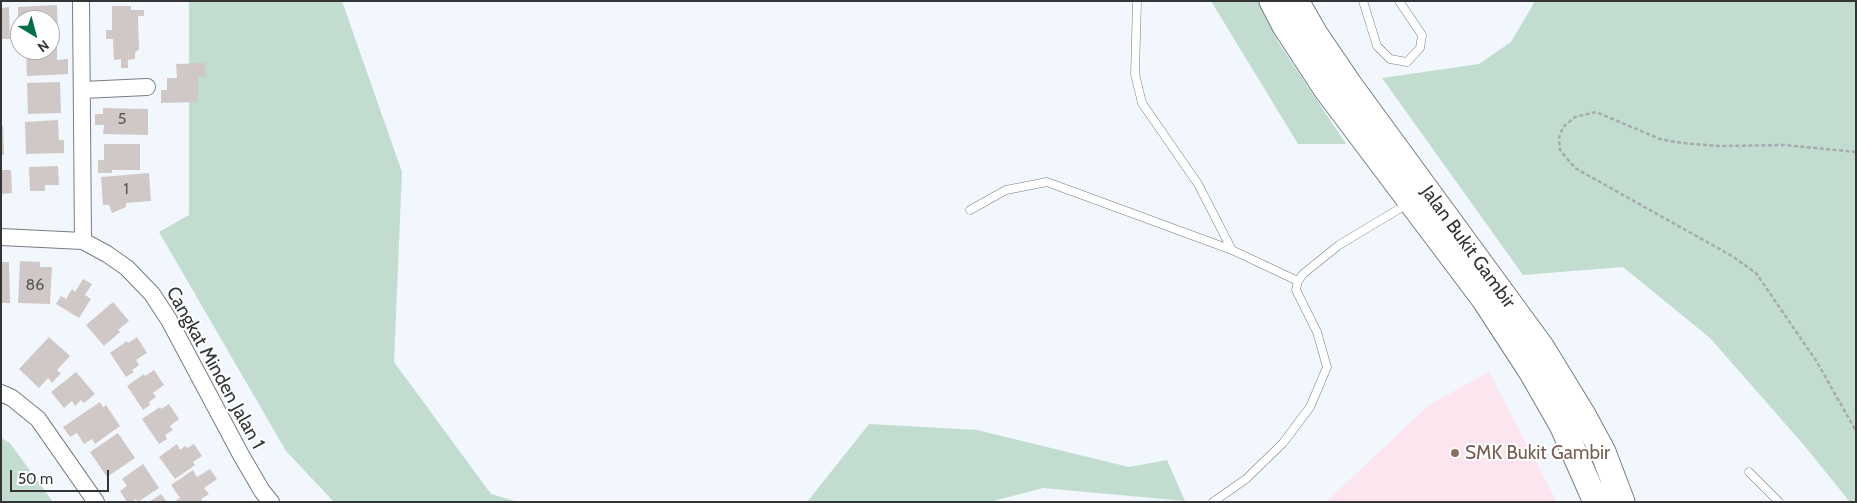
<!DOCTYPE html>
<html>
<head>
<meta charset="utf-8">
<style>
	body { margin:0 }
	#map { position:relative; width:1857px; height:503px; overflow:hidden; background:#f1f7fd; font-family:Cabin,sans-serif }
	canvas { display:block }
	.frame { position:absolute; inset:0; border:2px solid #323436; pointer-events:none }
	.north { position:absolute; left:10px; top:10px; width:50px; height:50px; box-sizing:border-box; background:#fff; border:1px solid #adaeaf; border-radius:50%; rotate:143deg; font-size:14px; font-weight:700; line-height:20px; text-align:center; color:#323436 }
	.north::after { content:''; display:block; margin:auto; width:18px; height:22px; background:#006e47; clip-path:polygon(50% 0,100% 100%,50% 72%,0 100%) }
	.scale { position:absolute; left:10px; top:470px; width:99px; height:22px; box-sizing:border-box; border:2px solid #323436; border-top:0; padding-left:6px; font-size:15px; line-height:18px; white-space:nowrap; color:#323436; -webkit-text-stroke:4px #fff; paint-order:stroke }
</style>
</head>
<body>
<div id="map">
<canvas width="1857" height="503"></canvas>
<div class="frame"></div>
<div class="north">N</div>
<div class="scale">50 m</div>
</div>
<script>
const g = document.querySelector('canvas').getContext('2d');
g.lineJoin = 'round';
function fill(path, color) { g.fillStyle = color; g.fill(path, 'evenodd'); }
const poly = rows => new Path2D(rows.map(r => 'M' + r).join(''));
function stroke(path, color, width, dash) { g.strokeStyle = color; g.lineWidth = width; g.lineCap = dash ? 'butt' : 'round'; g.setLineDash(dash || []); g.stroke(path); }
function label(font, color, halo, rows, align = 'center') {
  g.font = font + ' Cabin,sans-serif'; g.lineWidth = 4; g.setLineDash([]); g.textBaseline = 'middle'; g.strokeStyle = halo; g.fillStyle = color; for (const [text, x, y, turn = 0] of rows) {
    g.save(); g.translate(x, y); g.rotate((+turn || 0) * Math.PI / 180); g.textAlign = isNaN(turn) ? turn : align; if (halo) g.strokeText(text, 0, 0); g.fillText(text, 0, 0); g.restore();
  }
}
const education = poly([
	[1489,372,1557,502,1326,502,1430,404]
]);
const green = poly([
	[189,1,342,1,402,172,394,362,491,494,518,502,334,502,286,451,159,232,189,215],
	[1211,1,1258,1,1278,42,1346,144,1298,144],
	[1533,1,1856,1,1856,502,1850,502,1803,444,1710,338,1623,267,1523,275,1382,78,1479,64,1511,42,1534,3],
	[869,424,977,430,1129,467,1167,460,1185,501,1043,488,990,502,807,502],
	[1,438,10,443,53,502,1,502]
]);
const building = poly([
	[57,5,58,35,50,35,50,20,20,20,20,27,18,27,18,7],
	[112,6,131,6,131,10,144,10,144,16,138,16,139,49,135,53,135,59,128,60,128,68,121,68,121,59,114,60,113,39,106,39,106,30,112,30],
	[9,7,10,39,1,39,1,8],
	[57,42,57,60,68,59,68,74,27,76,26,50,50,50,50,43],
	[205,63,206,77,198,77,198,102,161,103,161,90,167,90,167,78,177,78,176,64],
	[60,82,61,113,28,114,27,83],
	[103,108,148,109,148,135,103,134,104,125,95,125,95,114,103,114],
	[58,120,59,140,64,140,64,153,26,154,25,122],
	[1,126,3,126,4,155,1,155],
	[104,144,140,144,140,170,112,170,112,173,98,173,98,160,104,160],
	[58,166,59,185,45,185,45,191,30,191,29,167],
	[1,170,11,170,12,193,1,194],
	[149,173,151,201,126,203,126,207,112,213,109,205,103,205,101,177],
	[20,261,40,262,40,267,52,267,50,304,18,303],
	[1,262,9,262,10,303,1,303],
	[83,279,92,284,85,295,91,299,79,318,56,304,61,296,66,299,72,289,75,292],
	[113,302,129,321,118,330,120,332,104,346,86,325],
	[49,337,70,356,57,370,61,373,52,383,48,378,39,388,19,369],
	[137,337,147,353,136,360,139,365,132,370,134,372,126,377,110,353,127,341,128,343],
	[154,370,164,385,153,393,156,397,149,402,150,405,143,410,127,386,144,374,145,376],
	[76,372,95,394,84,403,81,400,75,406,72,401,64,408,51,392],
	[100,402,103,407,106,405,120,426,95,444,92,439,84,444,77,433,70,437,63,427],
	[169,404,179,419,170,426,173,430,165,435,167,439,159,444,142,419,160,407,161,409],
	[118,433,135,458,107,477,90,452],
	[177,444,180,450,185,446,187,448,194,444,202,456,193,462,195,465,175,479,159,457],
	[143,464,159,488,138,502,136,499,132,502,127,502,120,491,127,486,122,479],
	[210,469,217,479,204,488,209,494,201,499,203,502,177,502,176,500,180,498,171,485,193,470,197,477],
	[161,494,167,502,149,502]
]);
const path = poly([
	[1856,152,1784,145,1719,146,1682,143,1660,139,1596,112,1575,117,1563,127,1559,138,1560,150,1575,168,1732,256,1756,273,1817,362,1856,431]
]);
const service = poly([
	[1137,1,1135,74,1142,103,1198,184,1232,250,1298,281],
	[1363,1,1377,46,1390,59,1407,62,1420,48,1422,35,1399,1],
	[970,210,1006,190,1047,182,1232,250],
	[1749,472,1779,502],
	[1213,502,1246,479,1283,443,1310,407,1327,367,1317,332,1296,290,1298,281,1303,274,1339,245,1409,203]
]);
const minor = poly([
	[81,1,83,241],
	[83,90,147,87],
	[1,237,83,241,107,254,127,268,152,294,169,320,241,455,262,491,271,502],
	[1,393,12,398,38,419,96,502]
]);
const primary = poly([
	[1272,1,1285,26,1326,89,1484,299,1531,371,1562,425,1596,502],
	[1296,1,1315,34,1351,87,1542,348,1583,415,1603,452,1622,502]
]);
const markers = [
	[1455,453,5,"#8d6e63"]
];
const numberNames = [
	["5",122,119],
	["1",126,189],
	["86",35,285]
];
const streetNames = [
	["Jalan Bukit Gambir",1468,247,54],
	["Cangkat Minden Jalan 1",215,368,61]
];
const educationNames = [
	["SMK Bukit Gambir",1465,453]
];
fill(education, '#fde5ef');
fill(green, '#c2ddd0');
fill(building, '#d0c8c6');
stroke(service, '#787d82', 9);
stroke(minor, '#787d82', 18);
stroke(primary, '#787d82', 27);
stroke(path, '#a7abaf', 2.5, [4, 2.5]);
stroke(service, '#fff', 8);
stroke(minor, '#fff', 16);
stroke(primary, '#fff', 25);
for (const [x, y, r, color] of markers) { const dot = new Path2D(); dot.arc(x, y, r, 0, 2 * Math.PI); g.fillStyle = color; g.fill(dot); stroke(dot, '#fff', 2); }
label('16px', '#5a595a', null, numberNames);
label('19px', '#323436', '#fff', streetNames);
label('19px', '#785e54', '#fff', educationNames, 'left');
</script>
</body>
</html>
